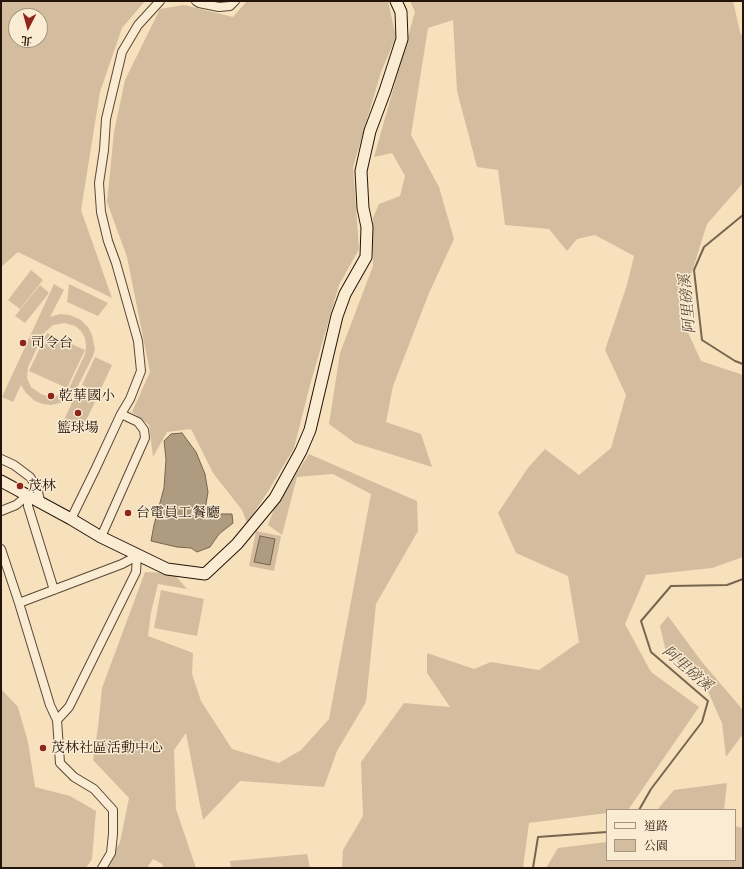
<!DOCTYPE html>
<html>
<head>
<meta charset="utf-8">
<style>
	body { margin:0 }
	#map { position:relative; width:744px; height:869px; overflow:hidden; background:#f7e0bc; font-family:"Old Standard TT","Noto Serif TC",serif }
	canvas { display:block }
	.frame { position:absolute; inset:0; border:2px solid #241409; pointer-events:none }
	.legend { position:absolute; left:606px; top:809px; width:130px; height:52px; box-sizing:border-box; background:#faebd3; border:1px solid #a49582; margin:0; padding:5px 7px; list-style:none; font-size:12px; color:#241409 }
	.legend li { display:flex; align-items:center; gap:8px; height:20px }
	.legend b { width:20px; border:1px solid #a49582 }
	.north { position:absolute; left:8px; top:8px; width:40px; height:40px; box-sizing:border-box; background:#faebd3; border:1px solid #a49582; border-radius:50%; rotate:186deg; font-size:11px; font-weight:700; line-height:16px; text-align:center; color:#241409 }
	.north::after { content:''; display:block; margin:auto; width:14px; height:18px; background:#8f2418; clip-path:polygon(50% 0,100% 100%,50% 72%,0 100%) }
</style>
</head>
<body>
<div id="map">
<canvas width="744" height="869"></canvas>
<div class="frame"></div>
<ul class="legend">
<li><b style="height:5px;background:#faebd3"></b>道路</li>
<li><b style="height:11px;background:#d3bd9e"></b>公園</li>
</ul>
<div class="north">北</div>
</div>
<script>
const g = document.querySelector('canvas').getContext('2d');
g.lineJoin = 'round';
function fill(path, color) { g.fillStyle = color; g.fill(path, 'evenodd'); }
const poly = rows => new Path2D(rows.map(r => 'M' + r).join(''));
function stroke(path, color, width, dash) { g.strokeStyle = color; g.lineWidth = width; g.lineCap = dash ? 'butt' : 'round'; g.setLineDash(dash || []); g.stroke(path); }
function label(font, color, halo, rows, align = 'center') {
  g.font = font + ' "Old Standard TT","Noto Serif TC",serif'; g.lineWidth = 3; g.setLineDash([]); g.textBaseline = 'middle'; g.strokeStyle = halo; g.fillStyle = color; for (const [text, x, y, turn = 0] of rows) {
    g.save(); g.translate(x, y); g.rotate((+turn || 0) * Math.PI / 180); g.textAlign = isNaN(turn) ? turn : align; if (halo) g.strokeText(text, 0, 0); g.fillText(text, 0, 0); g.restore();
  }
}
const green = poly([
	[1,1,145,1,122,28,100,92,81,210,112,298,18,252,1,267],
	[16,16,40,16,40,40,16,40],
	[247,1,388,1,396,37,381,72,353,167,359,249,339,285,310,385,294,448,269,490,247,523,242,510,213,473,191,429,167,432,153,457,149,425,132,412,150,372,127,257,107,202,114,132,125,80,160,9,184,5,233,17],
	[410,1,733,1,740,32,743,38,743,183,707,224,679,313,701,361,743,375,743,557,712,568,646,575,625,624,651,672,699,707,628,810,607,810,607,813,529,823,523,868,342,868,343,850,363,816,361,762,404,703,450,707,427,673,427,653,474,669,491,662,539,670,579,642,568,576,516,553,498,513,527,469,545,449,579,475,611,448,626,395,605,350,627,285,634,256,595,235,577,239,567,251,549,229,505,225,498,170,477,167,457,91,453,20,428,28,411,135,439,187,454,239,429,293,393,386,386,422,421,434,432,467,355,443,329,424,340,353,373,266,373,218,379,204,400,196,405,176,392,153,374,157,415,12],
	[31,270,43,280,20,309,8,300],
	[54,284,64,290,50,317,60,314,70,315,81,320,88,327,92,335,95,349,93,356,74,394,68,399,60,403,51,405,43,404,35,401,26,393,21,385,13,402,2,397],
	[65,323,75,326,81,331,85,338,86,346,85,354,71,384,66,391,59,395,50,397,41,394,31,387,27,378,28,367,44,333,53,325],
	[69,284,108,303,98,316,67,302],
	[40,285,49,293,25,323,15,316],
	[47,333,85,350,67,388,29,371],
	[95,357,112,365,99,393,82,385],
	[76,394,95,402,80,433,62,424],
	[309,454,417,501,418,531,376,604,366,702,337,751,324,787,240,781,203,820,186,733,174,750,176,809,196,868,164,868,162,864,153,859,147,868,105,868,120,842,129,798,93,760,98,727,102,688,145,572,173,573,187,589,158,584,151,612,148,636,193,653,192,674,201,701,232,749,279,763,301,750,329,719,371,494,333,474,297,477,282,535,268,525,274,509],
	[256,531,281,536,274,571,249,566],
	[161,590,204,599,197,636,154,628],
	[668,616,702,662,743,710,743,734,726,757,722,723,701,676,666,652,660,626],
	[1,689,18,707,28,742,35,787,70,796,96,811,92,859,86,868,1,868],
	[727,783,724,810,657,810,674,790],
	[735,826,743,828,743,868,546,868,558,848,607,842,607,860,735,860],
	[307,854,310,868,231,868,230,861]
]);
const water = poly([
	[182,433,196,452,205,474,208,492,205,510,213,514,232,514,233,523,219,534,210,547,197,552,191,548,177,547,151,541,154,525,164,488,166,459,164,441,171,434,182,433],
	[260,536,275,539,270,565,254,562,260,536]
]);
const stream = poly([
	[743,1,743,3],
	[743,215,704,247,694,270,702,340,735,361,743,364],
	[639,810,651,789,702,722,708,701,651,652,641,621,671,586,727,585,743,579],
	[533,868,538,837,607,832]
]);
const street = poly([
	[196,1,199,3,219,7,230,6,235,1],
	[1,459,14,465,30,477,37,487,40,501],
	[28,495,28,506,54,590],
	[1,511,16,505,28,495],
	[71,519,95,470,121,414,130,399,141,371,138,341,116,263,108,241,101,212,99,183,104,150,106,119,122,52,138,25,160,1],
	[101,537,145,438,144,430,138,422,121,414],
	[1,549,19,603,50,705,57,720,60,763,74,777,94,789,113,810,113,834,111,853,102,868],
	[19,603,122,564,137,556],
	[57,720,69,707,136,572,137,556]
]);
const secondary = poly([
	[1,481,71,519,101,537,167,569,205,574,237,544,275,498,301,451,310,430,337,316,345,294,366,257,367,227,363,208,361,171,370,131,385,91,402,39,401,12,396,1]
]);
const markers = [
	[23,343,4,"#8f2418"],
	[51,396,4,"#8f2418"],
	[78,413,4,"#8f2418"],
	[20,486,4,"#8f2418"],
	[128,513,4,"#8f2418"],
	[43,748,4,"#8f2418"]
];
const poiNames = [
	["司令台",31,343],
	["乾華國小",59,396],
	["籃球場",78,428,"center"],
	["茂林",28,486],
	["台電員工餐廳",136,513],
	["茂林社區活動中心",51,748]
];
const waterNames = [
	["阿里磅溪",688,304,-95],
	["阿里磅溪",687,669,41]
];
fill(green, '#d3bd9e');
fill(water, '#af9b7f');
stroke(water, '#776550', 1);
stroke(stream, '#776550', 2);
stroke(street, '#594736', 10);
stroke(secondary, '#241409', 13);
stroke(street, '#faebd3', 8);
stroke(secondary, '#faebd3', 11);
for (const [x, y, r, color] of markers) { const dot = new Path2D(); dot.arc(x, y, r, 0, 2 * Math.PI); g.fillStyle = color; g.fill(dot); stroke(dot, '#faebd3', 1.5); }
label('14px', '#241409', '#faebd3', poiNames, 'left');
label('italic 15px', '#5c4a38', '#faebd3', waterNames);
</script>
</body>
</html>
